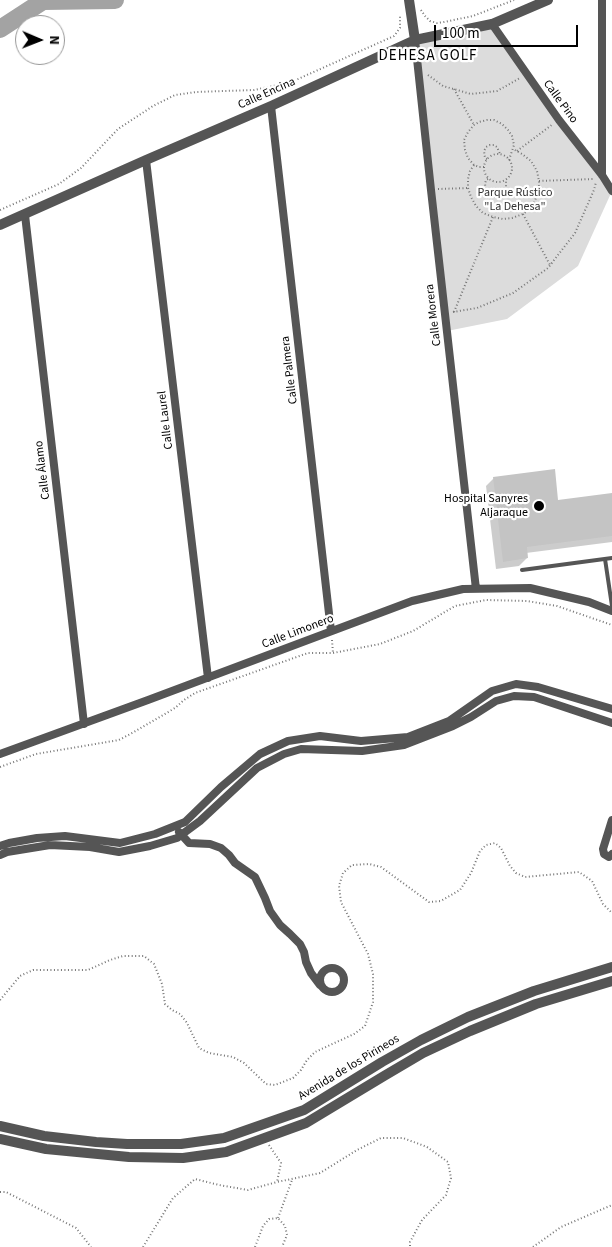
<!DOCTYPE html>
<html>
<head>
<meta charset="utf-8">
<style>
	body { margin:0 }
	#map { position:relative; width:612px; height:1247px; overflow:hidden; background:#fff; font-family:"Source Sans 3",sans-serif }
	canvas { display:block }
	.north { position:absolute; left:15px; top:15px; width:50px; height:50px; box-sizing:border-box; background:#fff; border:1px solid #999; border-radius:50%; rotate:91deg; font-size:14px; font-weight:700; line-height:20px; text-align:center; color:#000 }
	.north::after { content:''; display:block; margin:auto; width:18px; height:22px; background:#000; clip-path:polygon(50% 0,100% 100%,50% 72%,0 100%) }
	.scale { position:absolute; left:434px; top:25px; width:144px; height:22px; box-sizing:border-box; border:2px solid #000; border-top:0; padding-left:6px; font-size:15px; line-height:18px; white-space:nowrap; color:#000; -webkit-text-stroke:4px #fff; paint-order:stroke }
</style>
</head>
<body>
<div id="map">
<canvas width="612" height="1247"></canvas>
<div class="north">N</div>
<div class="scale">100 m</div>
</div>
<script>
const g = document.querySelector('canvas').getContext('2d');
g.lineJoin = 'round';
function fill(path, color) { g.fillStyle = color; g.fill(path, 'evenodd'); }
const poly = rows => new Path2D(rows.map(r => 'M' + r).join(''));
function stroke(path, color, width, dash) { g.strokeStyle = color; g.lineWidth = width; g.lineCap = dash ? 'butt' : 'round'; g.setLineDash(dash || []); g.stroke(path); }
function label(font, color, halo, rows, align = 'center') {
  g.font = font + ' "Source Sans 3",sans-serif'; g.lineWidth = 4.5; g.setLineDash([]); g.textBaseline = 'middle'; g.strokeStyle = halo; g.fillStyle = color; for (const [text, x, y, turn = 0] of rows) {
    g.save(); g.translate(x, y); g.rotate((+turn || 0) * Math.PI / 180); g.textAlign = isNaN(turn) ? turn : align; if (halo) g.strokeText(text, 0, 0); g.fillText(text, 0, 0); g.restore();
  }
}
const green = poly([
	[492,24,612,191,578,266,507,319,447,331,415,40]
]);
const shadow = poly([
	[494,478,557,502,612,494,612,542,526,553,527,558,519,566,496,569,486,486]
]);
const river = poly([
	[0,29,43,1,115,0]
]);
const building = poly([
	[555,469,558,500,612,493,612,536,527,547,528,558,503,562,493,477]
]);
const path = poly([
	[421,10,425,16,430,21,437,23,444,22,473,16,514,0],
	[428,75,443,86,471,94,497,91,520,78],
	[454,89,474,125],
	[517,151,553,124],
	'484 168a14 14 0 1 1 28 0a14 14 0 1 1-28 0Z',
	[487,159,485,158,484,151,486,147,490,145,494,145,497,147,500,154],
	[474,165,470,171,468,179,468,188,471,197,476,206,483,213,493,217,503,219,512,218,523,214,531,208,535,201,539,188,539,181,537,171,531,161,522,154,513,149],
	[484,167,479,167,474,165,468,158,465,150,464,140,468,132,474,125,479,122,487,120,494,120,502,124,508,130,512,136,514,145,509,160],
	[488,179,486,180,485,184,486,192,490,195,495,197,501,195,505,192,506,188,506,181],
	[539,181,594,179],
	[438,189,468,188],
	[0,210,59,184,81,168,118,129,153,106,175,95,196,92,254,90,278,85,298,79,394,36,400,28,400,15],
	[523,214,550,265],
	[453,312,477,308,513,293,548,268,575,233,594,190,596,182],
	[454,312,493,217],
	[332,640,333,653],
	[0,767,36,754,119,740,134,732,175,708,184,700,195,693,308,653,333,653,380,644,413,631,455,606,486,600,527,601,557,606,612,625],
	[0,1000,20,976,33,970,88,970,110,960,123,956,144,956,154,964,162,984,165,1004,172,1010,180,1014,187,1023,199,1048,209,1053,233,1057,244,1063,266,1084,275,1085,293,1078,301,1070,307,1060,315,1052,354,1034,365,1026,373,1002,373,974,368,954,341,902,339,886,343,873,352,865,369,864,381,867,429,902,441,901,460,890,471,873,480,851,486,845,495,843,501,848,510,866,516,873,525,877,579,872,592,881,603,904,612,913],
	[269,1145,281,1163,277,1182,320,1173,357,1150,381,1138,403,1138,427,1147,448,1162,451,1178,446,1195,422,1220,410,1242,410,1247],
	[0,1192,6,1192,76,1228,91,1247],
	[278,1218,292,1180],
	[143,1247,173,1198,195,1179,219,1185,248,1190,277,1182],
	[255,1247,263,1226,269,1219,278,1218,285,1226,287,1235,282,1247],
	[533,1247,561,1227,612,1205]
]);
const service = poly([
	[605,559,612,606],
	[522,570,612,558]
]);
const minor = poly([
	[602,0,602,175],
	[492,24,559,120,602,175,612,191],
	[415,40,431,190,476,589],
	[271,106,331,631],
	[146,160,208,678],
	[25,215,84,724],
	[0,754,148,700,412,601,463,589,530,588,589,602,612,611],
	[612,820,603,849,604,854,609,857,612,854],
	[179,832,189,843,210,844,221,848,229,855,235,863,255,877,265,898,270,911,280,925,290,934,300,944,304,952,306,962,311,973,320,985],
	[0,846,9,843,37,838,65,836,120,843,155,834,185,822,221,787,260,754,288,741,320,736,361,741,408,737,449,721,492,691,516,684,538,687,612,709],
	[0,855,7,852,50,845,90,847,119,852,150,846,177,838,200,821,257,768,284,754,301,749,362,751,404,745,453,726,471,717,496,701,514,696,534,697,612,723],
	'320 980a12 12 0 1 1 24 0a12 12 0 1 1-24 0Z'
]);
const tertiary = poly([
	[409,0,415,40],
	[0,225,146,160,271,106,415,40,492,24,548,0],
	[0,1126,44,1136,96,1142,127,1144,181,1144,224,1138,304,1110,382,1062,421,1040,468,1017,534,991,612,967],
	[0,1139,46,1149,129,1157,183,1158,226,1152,306,1123,384,1076,423,1053,470,1031,536,1004,612,981]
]);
const markers = [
	[539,506,6,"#000"]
];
const streetNames = [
	["Calle Encina",267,94,-24],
	["Calle Pino",560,102,54],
	["Calle Morera",434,315,-97],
	["Calle Palmera",290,370,-97],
	["Calle Laurel",166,420,-97],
	["Calle Álamo",43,470,-97],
	["Calle Limonero",298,632,-21],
	["Avenida de los Pirineos",349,1068,-31]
];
const parkNames = [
	["Parque Rústico",515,193],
	["\"La Dehesa\"",515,207]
];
const poiNames = [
	["Hospital Sanyres",528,499],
	["Aljaraque",528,513]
];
const quarterNames = [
	["DEHESA GOLF",428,57]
];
fill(green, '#dcdcdc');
fill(shadow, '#0003');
stroke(river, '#a3a3a3', 18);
fill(building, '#c4c4c4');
stroke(path, '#777', 2, [1, 2.5]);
stroke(service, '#555', 4);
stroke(minor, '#555', 8);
stroke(tertiary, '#555', 10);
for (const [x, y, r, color] of markers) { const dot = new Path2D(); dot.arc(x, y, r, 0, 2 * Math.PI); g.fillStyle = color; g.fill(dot); stroke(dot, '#fff', 2); }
label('12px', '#000', '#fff', streetNames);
label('12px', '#333', '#fff', parkNames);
label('12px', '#000', '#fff', poiNames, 'right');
g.letterSpacing = '1px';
label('15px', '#000', '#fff', quarterNames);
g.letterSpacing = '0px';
</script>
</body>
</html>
